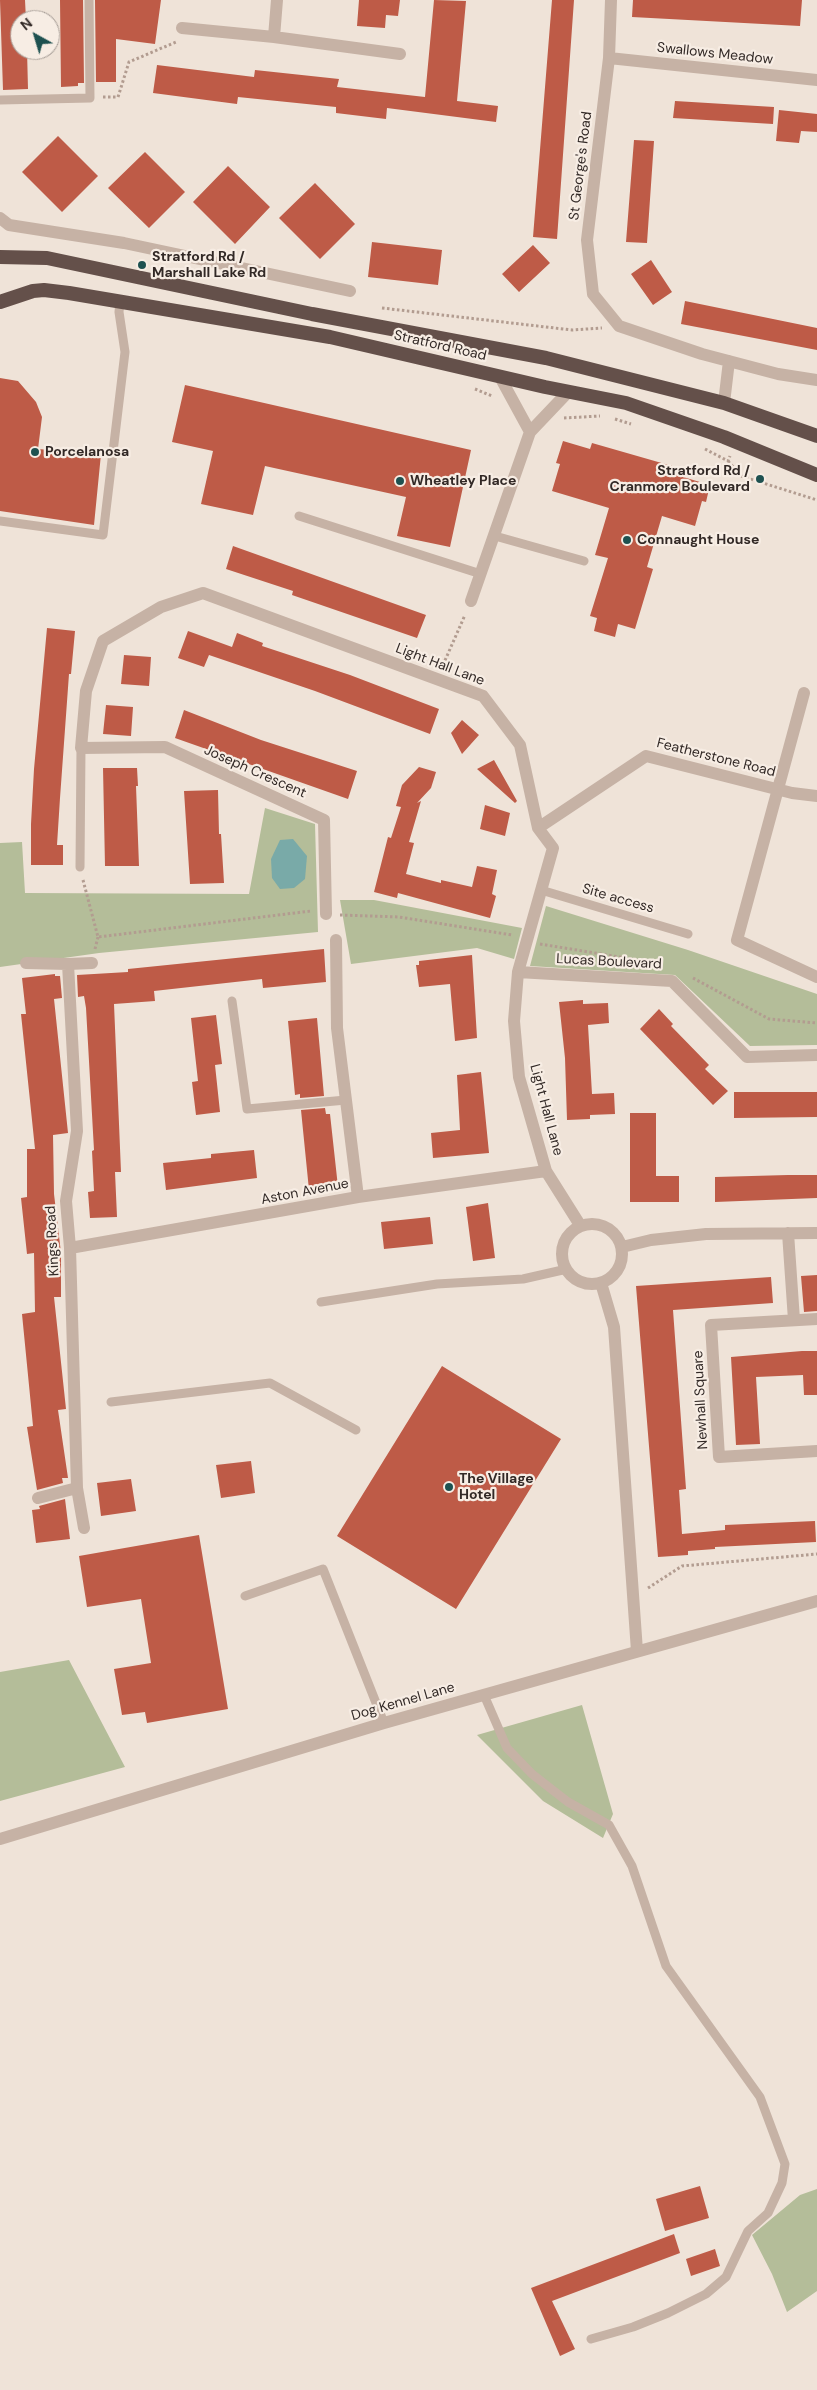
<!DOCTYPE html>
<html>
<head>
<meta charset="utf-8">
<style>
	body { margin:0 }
	#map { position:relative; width:817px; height:2390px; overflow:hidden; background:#efe3d8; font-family:"DM Sans",sans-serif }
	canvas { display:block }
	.north { position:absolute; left:10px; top:10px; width:50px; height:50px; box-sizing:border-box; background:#f7ede4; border:1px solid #a89f98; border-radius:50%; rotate:321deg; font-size:14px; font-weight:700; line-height:20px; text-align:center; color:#322926 }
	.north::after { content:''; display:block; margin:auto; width:18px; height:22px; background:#1e5150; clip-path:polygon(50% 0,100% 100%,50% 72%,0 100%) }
</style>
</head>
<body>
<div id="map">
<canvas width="817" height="2390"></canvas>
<div class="north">N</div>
</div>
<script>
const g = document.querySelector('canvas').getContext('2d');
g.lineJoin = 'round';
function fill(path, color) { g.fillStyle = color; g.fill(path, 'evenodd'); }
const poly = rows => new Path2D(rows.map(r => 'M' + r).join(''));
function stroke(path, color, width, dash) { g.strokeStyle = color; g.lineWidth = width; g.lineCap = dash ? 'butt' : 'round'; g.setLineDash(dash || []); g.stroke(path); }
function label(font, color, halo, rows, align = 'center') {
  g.font = font + ' "DM Sans",sans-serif'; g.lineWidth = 4.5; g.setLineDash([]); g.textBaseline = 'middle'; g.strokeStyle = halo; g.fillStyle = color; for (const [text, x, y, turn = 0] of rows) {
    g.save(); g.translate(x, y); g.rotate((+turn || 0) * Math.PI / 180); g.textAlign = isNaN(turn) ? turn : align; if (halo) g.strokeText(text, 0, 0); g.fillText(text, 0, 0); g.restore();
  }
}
const green = poly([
	[265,808,315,824,318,932,99,953,0,967,0,843,22,842,25,893,249,894],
	[340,900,374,900,522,928,514,959,477,948,351,964],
	[546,906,688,950,817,994,817,1045,750,1046,675,975,530,966],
	[69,1660,125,1767,0,1801,0,1672],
	[582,1705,613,1814,603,1838,543,1801,477,1735],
	[817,2189,817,2291,787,2312,772,2274,752,2235,800,2195]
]);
const water = poly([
	[293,839,307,856,305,879,294,888,280,889,272,878,271,859,280,840]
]);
const building = poly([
	[0,0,25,0,26,20,20,20,20,50,27,50,28,89,3,90],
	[60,0,83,0,84,83,78,83,78,86,61,87],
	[95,0,161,0,155,44,116,39,116,82,96,82],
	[359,0,400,0,398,16,386,15,385,28,357,26],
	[434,0,466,1,457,101,498,106,496,122,387,108,386,119,336,113,336,107,238,97,237,104,153,93,157,65,254,77,255,70,339,79,337,87,425,97],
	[552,0,574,0,557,239,533,237],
	[633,0,802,0,800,26,632,17],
	[675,101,774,107,773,124,673,118],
	[779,110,817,114,817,132,801,131,799,143,776,141],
	[58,136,98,176,62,212,22,172],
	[634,140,654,141,647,243,626,242],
	[145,152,185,192,149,228,108,188],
	[228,166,270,207,235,244,193,202],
	[315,183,355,224,320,259,279,218],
	[372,242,442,250,438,285,368,277],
	[533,245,550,263,519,292,502,274],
	[651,260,672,292,653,305,631,274],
	[685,301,817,328,817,350,681,324],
	[0,378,18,381,36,402,42,417,38,449,101,454,94,525,0,511],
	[185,385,471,450,450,547,397,536,406,497,265,466,253,515,201,504,213,451,172,442],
	[563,441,590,449,592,443,686,470,683,477,710,485,706,502,702,501,695,526,662,516,647,567,653,569,635,629,618,624,615,637,594,631,597,618,590,616,608,558,595,555,609,508,552,491,560,464,556,463],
	[233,546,426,615,417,638,292,595,293,591,226,569],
	[47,628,75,631,71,674,69,674,60,798,57,845,63,845,63,865,31,865,31,824,34,769],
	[188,631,232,647,237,633,263,643,262,646,350,675,439,709,430,734,315,691,209,655,204,667,178,658],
	[124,655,151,657,149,686,121,684],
	[106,705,133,707,131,736,103,734],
	[184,710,261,740,357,771,348,799,175,738],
	[462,720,479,735,462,754,451,733],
	[494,760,517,801,515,803,477,769],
	[419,767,436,772,431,788,417,803,421,801,409,842,414,843,406,874,441,883,441,880,472,887,477,866,497,870,492,894,496,896,490,918,398,893,397,898,374,892,388,837,391,838,401,807,396,806,402,785],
	[103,768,137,768,138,786,136,786,139,866,105,866],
	[218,790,219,834,221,834,224,883,190,884,184,791],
	[485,805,510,813,505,836,480,829],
	[324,949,326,982,263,988,262,979,154,991,155,1001,114,1004,121,1172,115,1172,117,1217,90,1218,88,1192,94,1191,92,1151,94,1150,86,1008,84,996,78,997,77,975,128,972,128,969],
	[472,955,477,1038,455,1041,450,984,419,987,416,965,419,965,419,961],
	[55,974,55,976,60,976,62,998,54,999,68,1133,53,1135,54,1194,61,1253,61,1297,54,1297,66,1409,58,1410,68,1478,62,1478,63,1483,37,1490,27,1427,33,1426,22,1314,35,1312,34,1253,27,1254,21,1198,27,1197,27,1149,35,1149,21,1014,26,1014,22,978],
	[583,1000,583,1004,608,1003,609,1023,588,1025,592,1094,614,1093,615,1114,590,1115,590,1119,567,1120,565,1058,559,1002],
	[659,1009,673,1024,671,1026,709,1065,705,1069,728,1091,713,1105,640,1029],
	[216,1015,222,1064,215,1065,220,1112,196,1115,192,1082,198,1081,191,1018],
	[317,1018,324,1096,300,1098,300,1094,295,1095,288,1021],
	[481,1072,489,1153,433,1158,431,1133,460,1130,457,1075],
	[734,1092,817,1092,817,1117,734,1118],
	[325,1108,326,1114,330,1114,338,1187,309,1190,301,1110],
	[630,1113,656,1113,656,1176,679,1176,679,1202,630,1202],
	[254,1150,257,1178,166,1190,163,1163,211,1158,211,1154],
	[788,1175,817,1175,817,1198,715,1202,715,1177],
	[488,1203,495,1258,473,1261,466,1207],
	[430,1217,433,1244,384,1249,381,1222],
	[817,1275,817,1311,804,1312,801,1276],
	[771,1277,773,1303,673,1310,686,1489,679,1490,682,1534,725,1530,725,1525,815,1521,816,1542,715,1547,715,1549,688,1551,688,1555,658,1557,636,1286],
	[802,1351,817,1351,817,1395,804,1395,803,1375,756,1377,760,1444,736,1445,731,1357],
	[442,1366,561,1439,456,1609,337,1536],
	[251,1461,255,1493,221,1498,216,1465],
	[131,1479,136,1511,101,1516,97,1483],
	[65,1499,70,1539,36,1543,32,1510,40,1509,39,1506],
	[199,1535,228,1709,147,1723,145,1712,122,1715,114,1669,151,1663,141,1599,87,1607,79,1556],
	[700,2186,709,2218,665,2231,656,2199],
	[674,2234,680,2253,552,2301,575,2349,560,2356,531,2288],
	[715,2249,720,2266,691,2276,686,2259]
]);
const path = poly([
	[103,97,118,97,129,62,176,42],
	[382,308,572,330,602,328],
	[475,389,492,396],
	[564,418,600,416],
	[615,419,631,424],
	[705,449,728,461,730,456],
	[728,461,741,476,817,500],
	[443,665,465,615],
	[83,880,98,937,311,911],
	[340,915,399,917,512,935],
	[540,944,650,962],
	[95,949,98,937],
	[693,978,769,1019,817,1023],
	[648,1588,682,1566,817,1554]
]);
const service = poly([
	[0,100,90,98,89,0],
	[299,516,481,574],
	[0,521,103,535,125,352,119,312,120,301],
	[495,536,584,561],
	[80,867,81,748],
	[541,890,688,934],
	[232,1001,247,1109,346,1100],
	[321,1302,437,1284,523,1279,567,1269],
	[111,1402,270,1383,356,1430],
	[245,1596,323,1569,384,1723],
	[484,1695,507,1748,532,1774,568,1802,609,1825,632,1866,666,1966,760,2097,785,2164,782,2183,768,2213,748,2231,726,2277,706,2294,668,2313,633,2327,591,2339]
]);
const minor = poly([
	[611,0,609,58,587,240,593,294,619,326,702,354,778,374,817,380],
	[182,28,274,37,277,0],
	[274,37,400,54],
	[609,58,817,80],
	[0,218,9,225,124,243,350,291],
	[500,377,530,432],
	[724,403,729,361],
	[471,601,530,432,568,392],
	[804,693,737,940,817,977],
	[538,828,646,756,792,793,817,796],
	[326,914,324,820,165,747,81,748,86,691,103,641,161,607,203,593,483,696,520,745,538,828,553,848,518,972,514,1021,519,1077,546,1171,580,1225],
	[336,940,337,1028,358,1197],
	[26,963,68,964,77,1131,66,1201,70,1248,77,1488,84,1528],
	[68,964,92,963],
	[518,972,672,981,747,1057,817,1055],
	'562 1254a30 30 0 1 1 60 0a30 30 0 1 1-60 0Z',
	[788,1233,794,1320],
	[622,1247,651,1240,706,1234,817,1233],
	[70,1248,358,1197,546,1171],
	[601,1283,614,1327,637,1651],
	[817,1319,711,1325,719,1457,817,1451],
	[38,1498,77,1488]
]);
const tertiary = poly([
	[0,1839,384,1723,817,1601]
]);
const trunk = poly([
	[0,257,47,258,312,314,546,358,724,403,817,436],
	[0,302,33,291,44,290,69,293,330,337,545,387,626,403,724,437,817,475]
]);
const markers = [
	[142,265,5,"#1e5150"],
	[35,452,5,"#1e5150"],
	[760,479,5,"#1e5150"],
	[400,481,5,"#1e5150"],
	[627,540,5,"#1e5150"],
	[449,1487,5,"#1e5150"]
];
const streetNames = [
	["Swallows Meadow",715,54,6],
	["St George's Road",581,166,-83],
	["Stratford Road",440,346,13],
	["Light Hall Lane",440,665,21],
	["Featherstone Road",716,758,14],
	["Joseph Crescent",255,772,24],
	["Site access",618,899,16],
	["Lucas Boulevard",609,962,3],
	["Light Hall Lane",546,1110,75],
	["Aston Avenue",305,1192,-11],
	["Kings Road",53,1241,-93],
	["Newhall Square",701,1400,-93],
	["Dog Kennel Lane",403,1702,-16]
];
const poiNames = [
	["Stratford Rd /",152,257],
	["Marshall Lake Rd",152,273],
	["Porcelanosa",45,452],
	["Stratford Rd /",750,471,"right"],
	["Cranmore Boulevard",750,487,"right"],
	["Wheatley Place",410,481],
	["Connaught House",637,540],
	["The Village",459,1479],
	["Hotel",459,1495]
];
fill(green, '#b4bd99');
fill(water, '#79aaa8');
fill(building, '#be5b47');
stroke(path, '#b29c90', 3, [2.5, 2.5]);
stroke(service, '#c6b2a5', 9);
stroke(minor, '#c6b2a5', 12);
stroke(tertiary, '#c6b2a5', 12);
stroke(trunk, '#64504a', 14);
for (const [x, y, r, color] of markers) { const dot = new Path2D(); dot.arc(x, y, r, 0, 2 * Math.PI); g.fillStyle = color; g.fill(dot); stroke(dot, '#f7ede4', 2); }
label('14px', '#322926', '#f7ede4', streetNames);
label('bold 14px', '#322926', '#f7ede4', poiNames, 'left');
</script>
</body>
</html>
